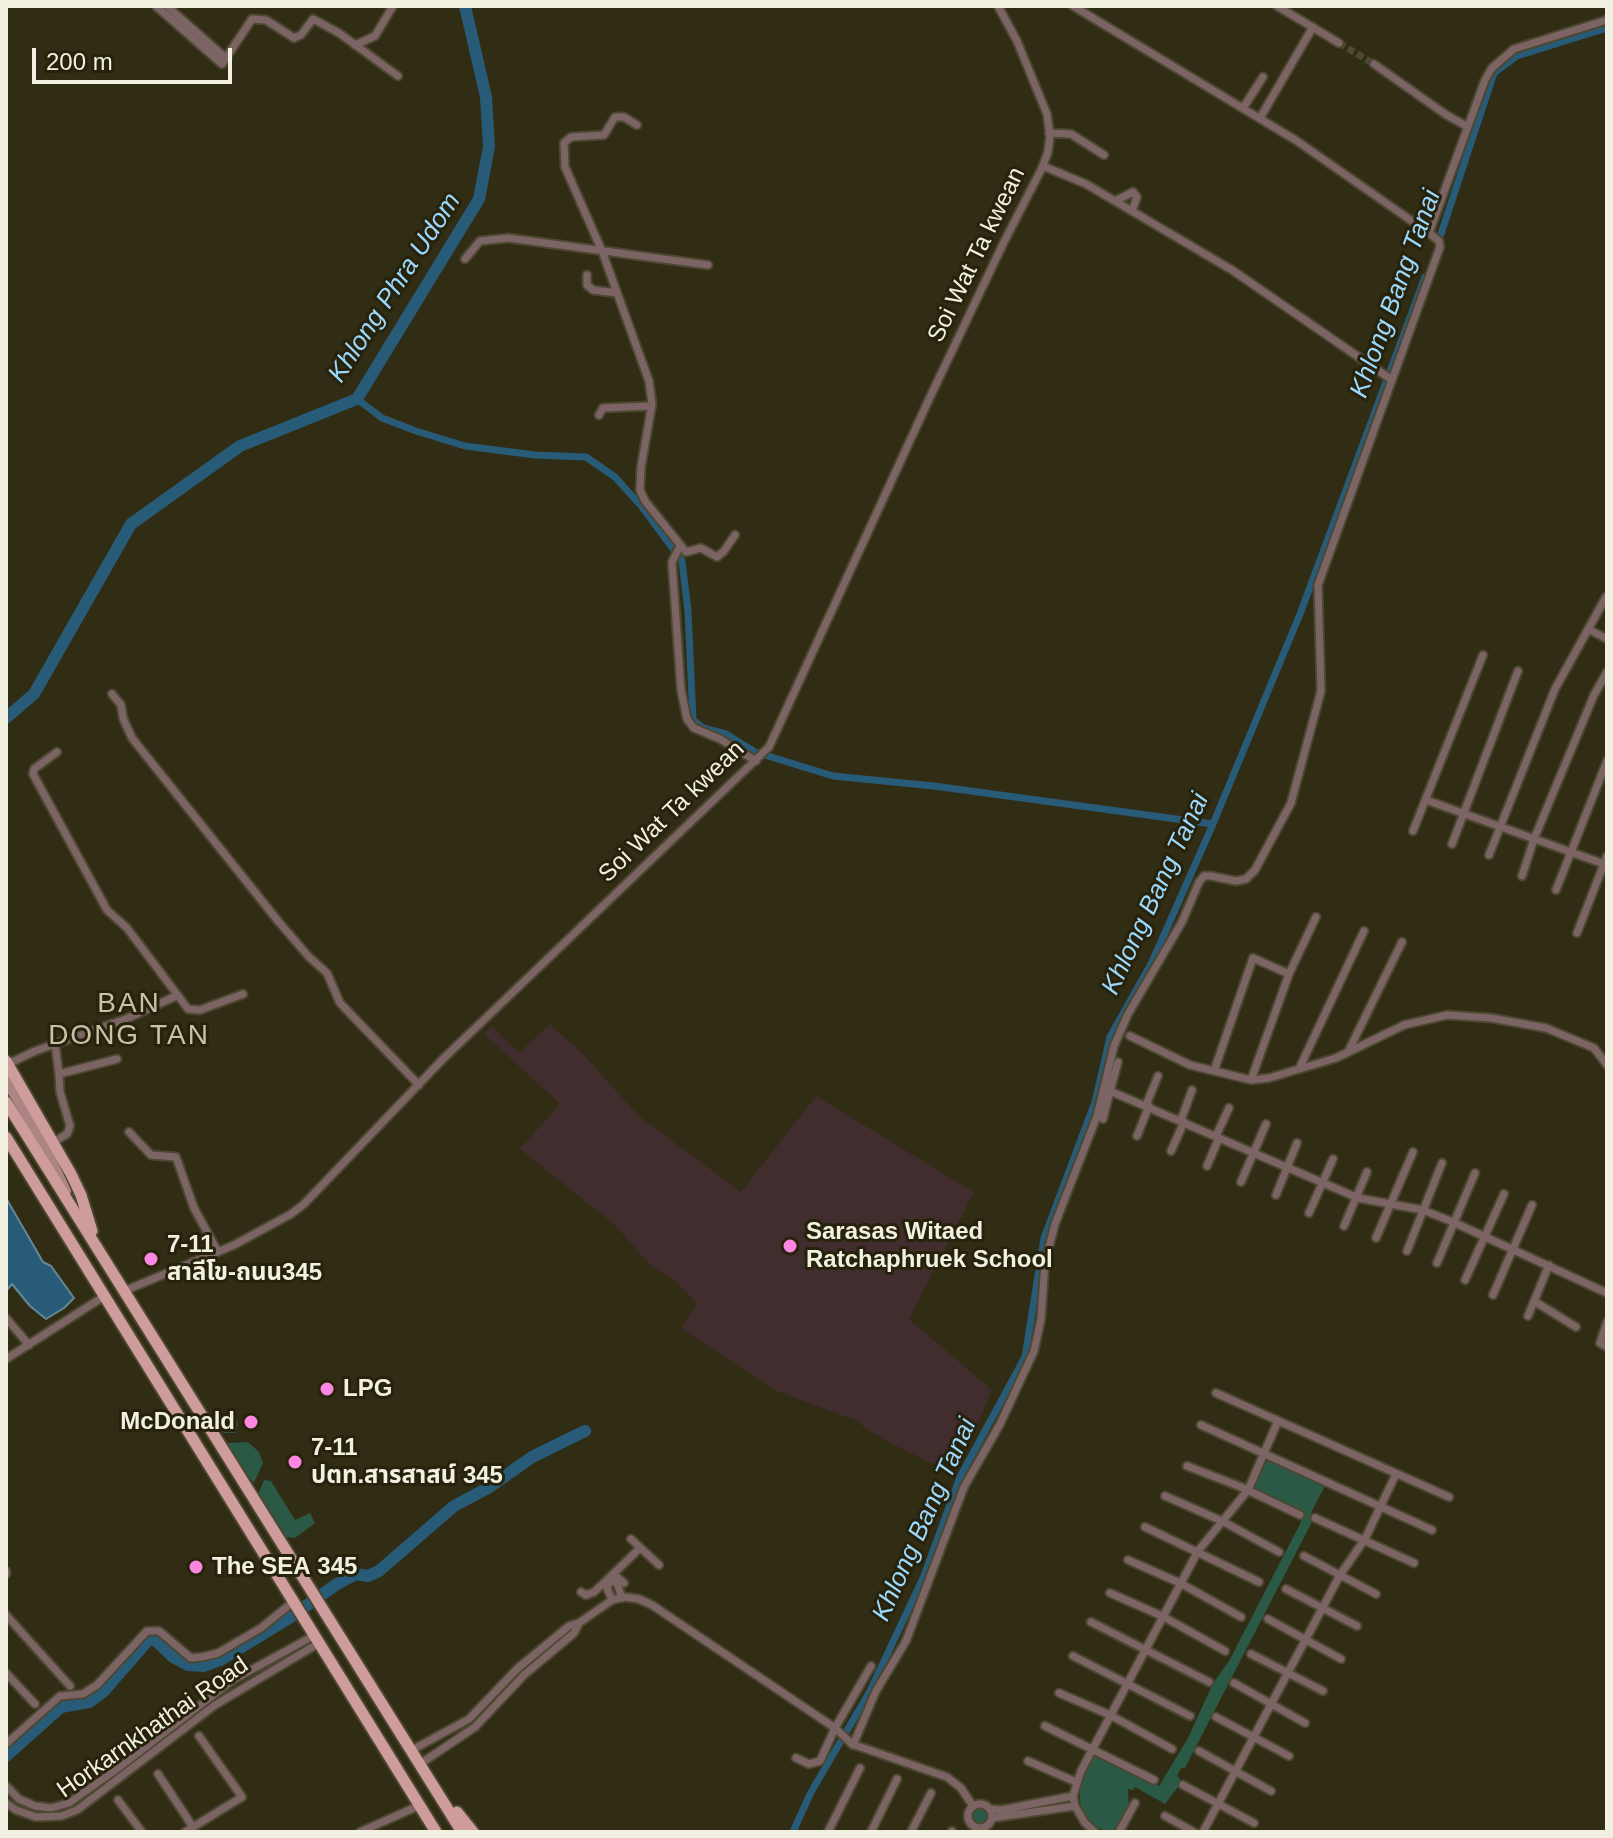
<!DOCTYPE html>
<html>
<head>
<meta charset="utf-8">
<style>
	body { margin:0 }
	#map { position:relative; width:1613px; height:1838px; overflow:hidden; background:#312c14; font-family:Helvetica,sans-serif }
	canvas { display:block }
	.frame { position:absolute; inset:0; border:8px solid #f2f0e1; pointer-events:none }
	.scale { position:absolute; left:32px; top:48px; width:200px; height:36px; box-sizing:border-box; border:4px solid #f2f0e1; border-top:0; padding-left:10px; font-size:24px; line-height:28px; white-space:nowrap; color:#f2f0e1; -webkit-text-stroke:6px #27220b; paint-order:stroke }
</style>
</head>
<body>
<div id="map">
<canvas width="1613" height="1838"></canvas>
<div class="frame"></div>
<div class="scale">200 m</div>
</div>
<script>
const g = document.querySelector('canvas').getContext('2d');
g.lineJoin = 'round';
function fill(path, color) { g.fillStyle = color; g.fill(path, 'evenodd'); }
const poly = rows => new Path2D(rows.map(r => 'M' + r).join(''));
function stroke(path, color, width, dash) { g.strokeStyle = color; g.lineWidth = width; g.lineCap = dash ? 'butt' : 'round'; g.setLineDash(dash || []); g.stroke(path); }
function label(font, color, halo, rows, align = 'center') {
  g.font = font + ' Helvetica,"Noto Sans Thai",sans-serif'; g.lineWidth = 6; g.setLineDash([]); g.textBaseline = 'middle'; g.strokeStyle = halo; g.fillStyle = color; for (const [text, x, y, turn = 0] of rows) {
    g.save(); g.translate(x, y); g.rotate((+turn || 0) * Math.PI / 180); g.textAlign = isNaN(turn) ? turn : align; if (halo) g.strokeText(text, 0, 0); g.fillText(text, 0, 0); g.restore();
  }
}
const education = poly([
	[550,1024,584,1055,638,1115,741,1192,816,1096,974,1192,909,1319,992,1390,970,1442,950,1472,898,1447,866,1429,858,1421,779,1392,681,1328,697,1304,674,1280,650,1265,616,1226,520,1149,560,1104,484,1034,491,1026,519,1053]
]);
const green = poly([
	[234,1413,238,1424,235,1433,224,1433,217,1425],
	[248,1442,259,1452,263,1463,254,1483,241,1468,228,1445,228,1443],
	[1268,1459,1325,1486,1311,1513,1315,1516,1185,1768,1181,1768,1177,1776,1181,1780,1178,1787,1165,1804,1135,1787,1133,1790,1128,1789,1129,1811,1117,1832,1107,1832,1096,1827,1081,1811,1079,1783,1086,1768,1096,1753,1159,1786,1188,1738,1213,1683,1229,1661,1301,1522,1302,1517,1252,1490],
	[264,1480,271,1481,295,1520,310,1513,315,1523,295,1538,285,1537,258,1495],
	'968 1816a12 12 0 1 1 24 0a12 12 0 1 1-24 0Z'
]);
const water = poly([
	[6,1198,43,1262,51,1266,74,1298,64,1308,46,1319,30,1306,12,1284,6,1291,6,1198]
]);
const canal = poly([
	[1438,243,1494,73,1517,56,1607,28],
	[357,399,382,418,416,431,465,446,535,455,586,457,615,477,642,507,682,561,688,611,693,720,703,728,726,734,755,752,833,776,934,786,1213,824],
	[793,1832,810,1794,870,1691,924,1576,960,1477,1025,1357,1044,1238,1095,1102,1110,1037,1152,962,1213,824,1300,614,1425,277]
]);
const river = poly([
	[6,718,34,694,131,524,240,446,357,399,479,199,489,147,486,97,465,6],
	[6,1756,61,1707,89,1702,103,1692,150,1638,153,1638,173,1657,188,1665,204,1666,220,1660,289,1618,337,1584,356,1574,368,1576,379,1571,454,1506,488,1488,532,1457,585,1431]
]);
const streetTunnel = poly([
	[1339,43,1374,64]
]);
const street = poly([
	[156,6,222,64,252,19,266,20,294,38,301,35,313,19,339,33,398,76],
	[167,6,227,59],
	[1277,6,1339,43],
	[355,45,375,36,393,6],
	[1374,64,1445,114,1468,127],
	[1243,108,1263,77],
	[1260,118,1313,27],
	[637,125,624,117,615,117,604,135,571,137,564,143,565,167,602,251,649,381,652,404,641,467,640,490,645,501,686,552,701,548,717,557,724,551,735,535],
	[1049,133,1071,134,1104,155],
	[1043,166,1086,184,1232,270,1392,380],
	[1115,201,1133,192,1137,197,1132,211],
	[1429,233,1485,80,1492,68,1514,49,1607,20],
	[465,259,480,241,508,238,708,265],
	[587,275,587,285,593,290,617,293],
	[599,415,603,408,651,406],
	[680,546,672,562,681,690,687,719,694,728,720,739,756,761],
	[1588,629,1607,639],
	[112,694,121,705,123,718,132,738,278,921,309,957,327,973,340,1003,419,1085],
	[57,752,34,769,33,774,107,910,127,928,188,1009,200,1010,243,994],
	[1426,800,1607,865],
	[1413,831,1483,655],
	[1452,844,1518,671],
	[1489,855,1555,689,1606,597],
	[1522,876,1534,839,1594,695,1607,672],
	[1556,890,1607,761],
	[1577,933,1607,856],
	[1130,1036,1190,1065,1251,1080,1269,1078,1336,1058,1404,1025,1447,1015,1491,1018,1546,1028,1594,1048,1607,1065],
	[55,1043,59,1074],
	[1348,1052,1402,942],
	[1118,1062,1110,1091,1358,1198,1423,1210,1453,1222,1607,1293],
	[8,1064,35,1051,126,1019,176,996],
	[1299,1069,1364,931],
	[1214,1071,1253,958,1289,974],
	[1251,1080,1289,974,1316,917],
	[1146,1105,1158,1076],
	[1103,1119,1110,1091],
	[1181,1120,1192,1090],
	[129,1132,151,1155,176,1157,194,1208,218,1252],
	[1137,1136,1149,1106],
	[1216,1136,1229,1108],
	[54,1142,67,1134,70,1126,60,1092,59,1074,117,1059],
	[1171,1151,1184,1122],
	[1207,1166,1219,1138],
	[1241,1182,1266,1124],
	[1276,1195,1297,1143],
	[1309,1213,1333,1159],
	[1344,1226,1367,1172],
	[1376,1238,1413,1152],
	[1407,1251,1442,1163],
	[1437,1263,1475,1173],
	[1465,1280,1504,1194],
	[124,1291,234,1245,291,1214,304,1204,443,1059,769,747,931,395,1004,242,1042,168,1048,152,1050,136,1047,114,1017,41,998,6],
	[1493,1295,1532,1205],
	[1534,1301,1576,1327],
	[1528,1316,1549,1265],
	[6,1318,29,1345],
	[1607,1322,1600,1343,1607,1347],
	[6,1359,103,1297],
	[1216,1393,1449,1497],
	[1201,1425,1432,1530],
	[1187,1466,1241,1487,1300,1515],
	[1165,1496,1222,1521,1279,1552],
	[1315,1518,1414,1563],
	[1145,1527,1259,1582],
	[631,1539,659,1565],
	[1304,1556,1376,1594],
	[1128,1560,1180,1583,1241,1617],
	[6,1571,6,1574],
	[614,1574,624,1583],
	[610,1581,608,1579,640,1548],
	[1286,1589,1357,1626],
	[581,1592,586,1595,594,1592,608,1579],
	[1110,1593,1162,1616,1225,1651],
	[612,1600,607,1588,610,1581,617,1583,622,1598],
	[6,1615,70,1686],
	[1268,1619,1341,1659],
	[1091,1622,1209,1682],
	[1251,1654,1323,1691],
	[1073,1656,1190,1716],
	[6,1673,35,1704],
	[1234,1683,1305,1723],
	[1059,1693,1110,1715,1172,1749],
	[1216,1717,1289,1756],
	[1045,1726,1154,1780],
	[6,1744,60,1696,83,1694,97,1685,147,1631,159,1631,191,1658,202,1657,218,1653,261,1628,293,1602],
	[853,1745,876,1691,906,1641,964,1487,1000,1424,1034,1351,1041,1319,1045,1262,1055,1224,1097,1116,1114,1046,1128,1014,1182,922,1199,882,1204,876,1211,876,1236,881,1246,879,1255,870,1291,803,1321,691,1318,585,1440,247,1439,241,1429,233,1297,141,1073,6],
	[412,1750,469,1719,518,1668,569,1626,579,1623,612,1600,624,1597,639,1599,652,1605,835,1728,852,1744,947,1777,961,1788,973,1806],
	[1199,1751,1271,1791],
	[796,1758,809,1764,820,1761,835,1728,871,1666],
	[1028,1761,1076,1782],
	[420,1764,475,1727,524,1675,574,1633,579,1623],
	[158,1774,193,1827],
	[1183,1785,1254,1823],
	[6,1786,19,1799,35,1806,51,1808,69,1803,117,1769,233,1680,315,1635],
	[118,1800,142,1832],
	[6,1803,16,1810,36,1817,61,1816,77,1810,215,1705,319,1643],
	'968 1816a12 12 0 1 1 24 0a12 12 0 1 1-24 0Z',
	[990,1809,1001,1810,1073,1796],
	[1165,1816,1194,1832],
	[992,1818,1075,1806],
	[185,1832,242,1797,199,1736],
	[360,1832,416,1807],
	[828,1832,860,1768],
	[871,1832,897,1779],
	[911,1832,931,1793],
	[952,1832,952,1831],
	[1095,1832,1085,1823,1075,1806,1073,1796,1081,1771,1198,1551,1248,1490,1278,1421],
	[1119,1832,1135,1803],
	[1203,1832,1340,1575,1365,1539,1396,1474]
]);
const secondary = poly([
	[6,1080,45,1147,66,1191]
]);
const primary = poly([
	[6,1061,71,1174,81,1195,92,1231],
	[6,1102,462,1832],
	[6,1137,436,1832],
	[457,1812,473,1832]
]);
const markers = [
	[790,1246,8,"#fd86e2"],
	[151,1259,8,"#fd86e2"],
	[327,1389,8,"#fd86e2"],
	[251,1422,8,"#fd86e2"],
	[295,1462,8,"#fd86e2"],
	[196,1567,8,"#fd86e2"]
];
const streetNames = [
	["Soi Wat Ta kwean",977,255,-64],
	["Soi Wat Ta kwean",672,812,-44],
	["Horkarnkhathai Road",153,1728,-35]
];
const poiNames = [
	["Sarasas Witaed",806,1232],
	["Ratchaphruek School",806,1260],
	["7-11",167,1245],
	["สาลีโข-ถนน345",167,1273],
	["LPG",343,1389],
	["McDonald",235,1422,"right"],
	["7-11",311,1448],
	["ปตท.สารสาสน์ 345",311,1476],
	["The SEA 345",212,1567]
];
const waterNames = [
	["Khlong Phra Udom",395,288,-57],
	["Khlong Bang Tanai",1396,294,-70],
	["Khlong Bang Tanai",1156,894,-65],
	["Khlong Bang Tanai",925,1520,-66]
];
const quarterNames = [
	["BAN",129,1004],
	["DONG TAN",129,1036]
];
fill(education, '#412d2d');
fill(green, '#2a5945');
fill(water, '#285b77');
stroke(water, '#658897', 2);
stroke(canal, '#285b77', 7);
stroke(river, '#285b77', 12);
stroke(streetTunnel, '#4e4933', 7, [7, 3.5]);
stroke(street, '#4c4731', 11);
stroke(secondary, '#4c4731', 14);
stroke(primary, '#4c4731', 15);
stroke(street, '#7d6464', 7);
stroke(secondary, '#ab8483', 10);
stroke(primary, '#ce9c9b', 11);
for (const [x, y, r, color] of markers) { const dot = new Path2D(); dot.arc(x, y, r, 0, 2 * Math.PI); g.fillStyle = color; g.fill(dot); stroke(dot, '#27220b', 3); }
label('24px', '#f2f0e1', '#27220b', streetNames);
label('bold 24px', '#f2f0e1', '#27220b', poiNames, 'left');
label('italic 26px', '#9bd8fc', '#27220b', waterNames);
g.letterSpacing = '2px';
label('28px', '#c8c2a6', '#27220b', quarterNames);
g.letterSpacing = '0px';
</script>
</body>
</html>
